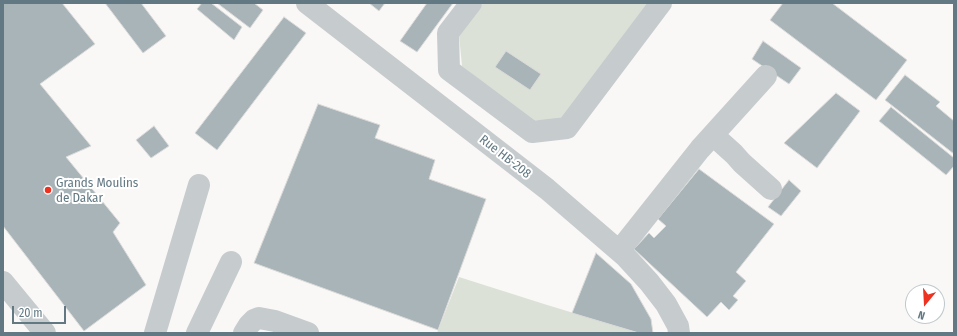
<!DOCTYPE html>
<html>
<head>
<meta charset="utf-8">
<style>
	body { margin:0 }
	#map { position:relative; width:957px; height:336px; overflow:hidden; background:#f9f8f6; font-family:"Fira Sans Condensed",sans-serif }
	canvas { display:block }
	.frame { position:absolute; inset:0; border:4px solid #627983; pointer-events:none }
	.north { position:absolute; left:905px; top:284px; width:40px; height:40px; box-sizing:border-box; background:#fff; border:1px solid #c0c9cd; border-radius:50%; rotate:198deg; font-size:11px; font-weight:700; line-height:16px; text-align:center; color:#627983 }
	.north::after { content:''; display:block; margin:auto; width:14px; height:18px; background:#ed3221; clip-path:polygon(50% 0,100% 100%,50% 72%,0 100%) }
	.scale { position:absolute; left:12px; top:306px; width:54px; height:18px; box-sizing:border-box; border:2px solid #627983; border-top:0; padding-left:5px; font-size:12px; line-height:14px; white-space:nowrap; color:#627983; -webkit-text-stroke:3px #fff; paint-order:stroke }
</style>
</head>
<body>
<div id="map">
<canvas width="957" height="336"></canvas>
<div class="frame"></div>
<div class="north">N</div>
<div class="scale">20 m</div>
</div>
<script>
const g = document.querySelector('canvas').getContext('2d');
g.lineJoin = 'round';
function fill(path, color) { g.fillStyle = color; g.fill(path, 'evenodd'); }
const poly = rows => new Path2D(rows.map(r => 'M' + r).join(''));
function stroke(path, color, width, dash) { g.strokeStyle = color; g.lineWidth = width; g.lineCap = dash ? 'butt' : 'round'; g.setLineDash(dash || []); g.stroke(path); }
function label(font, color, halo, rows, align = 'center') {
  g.font = font + ' "Fira Sans Condensed",sans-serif'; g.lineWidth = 4; g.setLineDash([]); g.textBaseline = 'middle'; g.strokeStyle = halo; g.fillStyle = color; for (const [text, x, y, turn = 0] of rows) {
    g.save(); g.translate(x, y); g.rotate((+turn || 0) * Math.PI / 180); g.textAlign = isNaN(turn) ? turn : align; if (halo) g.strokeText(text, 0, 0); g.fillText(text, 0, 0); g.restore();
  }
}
const green = poly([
	[483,3,651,3,564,119,531,121,462,66,459,35],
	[459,277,544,304,639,333,437,333]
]);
const building = poly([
	[3,3,62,3,95,44,40,84,91,146,66,157,120,223,113,232,146,285,84,331,3,226,3,3],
	[105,3,141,3,166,36,143,53,105,3],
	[202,3,211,3,242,27,234,40,197,9,202,3],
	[217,3,254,3,263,10,250,28,217,3],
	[369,3,385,3,379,11,369,3],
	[427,3,453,3,417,52,400,41,427,3],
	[783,3,832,3,907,60,876,100,770,20,783,3],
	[284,17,306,33,217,150,195,133,284,17],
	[763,41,801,68,789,84,752,59,763,41],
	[506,51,541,74,530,90,495,67,506,51],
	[905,75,940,102,936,106,954,121,954,154,885,100,905,75],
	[836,93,860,111,817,168,784,143,836,93],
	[318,104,380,125,375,138,435,160,429,179,486,199,438,330,254,263,318,104],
	[891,107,954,158,954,166,946,175,879,121,891,107],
	[154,126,169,146,151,158,136,140,154,126],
	[699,169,774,224,736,272,746,281,733,296,738,300,729,310,721,302,707,317,634,249,649,233,654,238,666,226,658,219,699,169],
	[789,180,801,191,781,216,768,207,789,180],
	[596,253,631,284,651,319,653,333,639,333,572,313,596,253]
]);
const minor = poly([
	[307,3,547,189,626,257,649,282,666,304,678,326,679,333],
	[471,3,448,33,449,70,532,132,567,128,661,3],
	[713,135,734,154,742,163,771,189],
	[619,251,700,149,766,76],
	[3,282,45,333],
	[155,333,199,185],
	[197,333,231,262],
	[244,333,249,325,254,320,259,318,275,321,308,333]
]);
const markers = [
	[48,190,4,"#ed3221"]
];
const streetNames = [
	["Rue HB-208",505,157,38]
];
const poiNames = [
	["Grands Moulins",56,183],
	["de Dakar",56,198]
];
fill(green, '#dbe1d7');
fill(building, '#a8b4b8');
stroke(building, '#dadad8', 1);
stroke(minor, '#c6cbce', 22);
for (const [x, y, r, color] of markers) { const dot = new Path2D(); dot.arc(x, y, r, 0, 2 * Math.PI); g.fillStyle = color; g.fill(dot); stroke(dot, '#fff', 1.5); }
label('13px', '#627983', '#fff', streetNames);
label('13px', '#627983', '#fff', poiNames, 'left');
</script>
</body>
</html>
